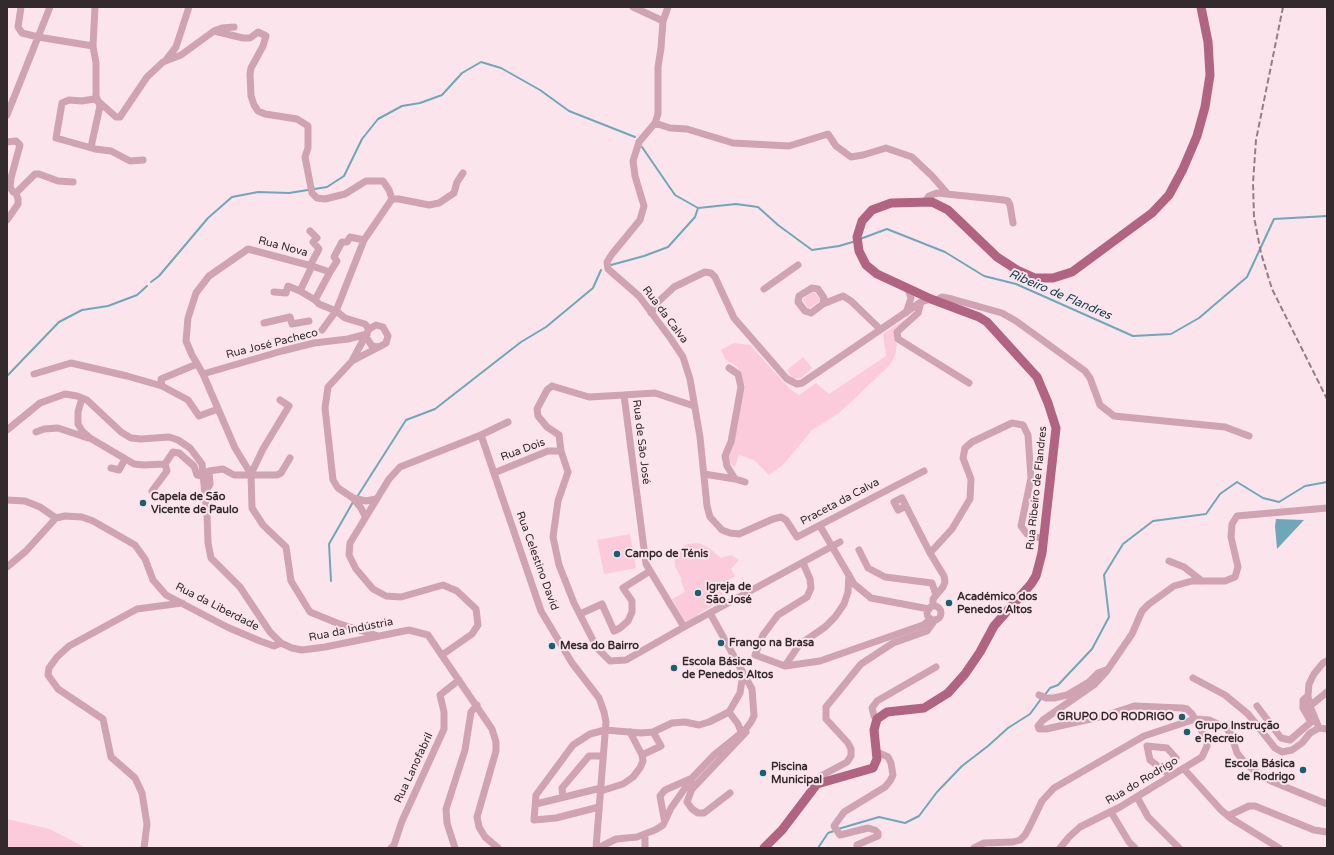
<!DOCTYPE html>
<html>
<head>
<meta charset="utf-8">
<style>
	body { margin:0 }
	#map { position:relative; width:1334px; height:855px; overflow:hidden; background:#fce4ec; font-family:"Varela Round",sans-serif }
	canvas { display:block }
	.frame { position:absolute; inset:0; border:8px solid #332a2d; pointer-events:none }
</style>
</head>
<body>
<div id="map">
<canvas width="1334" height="855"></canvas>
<div class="frame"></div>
</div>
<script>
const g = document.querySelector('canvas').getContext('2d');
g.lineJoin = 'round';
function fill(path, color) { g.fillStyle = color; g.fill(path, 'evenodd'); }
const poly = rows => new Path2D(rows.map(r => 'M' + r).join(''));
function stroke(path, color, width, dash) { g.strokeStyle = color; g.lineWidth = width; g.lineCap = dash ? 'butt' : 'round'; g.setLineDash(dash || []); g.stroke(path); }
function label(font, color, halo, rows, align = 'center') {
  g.font = font + ' "Varela Round",sans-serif'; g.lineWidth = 4; g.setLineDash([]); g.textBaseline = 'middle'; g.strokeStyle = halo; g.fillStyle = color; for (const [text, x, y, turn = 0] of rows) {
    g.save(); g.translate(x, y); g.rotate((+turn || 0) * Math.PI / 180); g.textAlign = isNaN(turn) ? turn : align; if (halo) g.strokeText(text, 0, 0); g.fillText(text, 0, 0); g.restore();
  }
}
const green = poly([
	[812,292,815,293,821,300,810,308,808,308,803,299],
	[913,314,894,337,897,345,895,355,890,365,839,413,812,430,783,465,769,475,754,460,739,455,735,467,730,463,728,457,745,386,738,367,725,359,721,350,734,343,750,345,789,388,799,395,816,383,829,394,886,356,883,334],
	[803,357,812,368,801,378,793,379,787,370],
	[630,534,636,568,604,574,597,540],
	[698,543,709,548,721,558,731,555,739,560,731,569,735,576,719,586,726,601,720,604,719,602,698,614,698,616,686,624,672,599,685,592,681,581,682,579,675,567,674,552,688,544],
	[7,819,50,829,86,848,7,848]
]);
const water = poly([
	[1276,519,1304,520,1277,549,1275,526]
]);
const stream = poly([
	[642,147,675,195,698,208,736,204,758,207,778,225,812,250,839,246,856,241],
	[860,239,887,229,945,252,984,276,1016,284,1133,336,1171,334,1199,318,1247,277,1274,219,1327,216],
	[611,265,644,256,668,247,695,217,698,208],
	[151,282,159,276,208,218,232,197,258,192,289,193,327,187,344,176,362,139,378,119,402,106,420,103,442,95,462,73,481,62,501,68,540,90,569,111,635,137],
	[7,376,59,322,82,310,108,306,137,295,147,286],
	[357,497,406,420,435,409,521,342,546,327,593,288,601,270],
	[331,581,329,544,353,502],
	[1044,696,1050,688,1058,685,1092,649,1109,617,1104,575,1123,544,1153,521,1206,514,1220,494,1237,482,1263,498,1279,502,1305,486,1327,482],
	[838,829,879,817,905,823,919,816,937,792,962,766,988,746,1008,728,1030,714,1041,699],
	[818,848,828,833,834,831]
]);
const minor = poly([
	[21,7,18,27,22,33,38,37,93,46],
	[95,7,93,46,96,63,96,96,98,101,116,117,120,117,147,77,163,62,181,55,214,31,222,28,234,27],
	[633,7,663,21,661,48,658,67,658,114,655,123,639,142,633,161,635,176,644,206,640,220,612,254,607,262,608,269,639,296,671,339,683,357,690,379,700,437,707,506,710,517,722,530,730,533,739,534,773,519,781,517,786,520,797,537,924,471],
	[663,21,668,7],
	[214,31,243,38,250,38,258,32,266,36,263,46,251,68,250,74,251,96,254,105,258,111,265,114,297,119,308,126,308,148,305,157,312,193,317,198,325,199,345,194,366,181,383,181,389,190,392,199,364,240,336,311,322,330],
	[166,60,176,47,189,7],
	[7,115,50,7],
	[655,123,670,128,687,129,733,143,789,146,828,134,836,146,851,157,863,155,886,148,912,157,932,176,947,193],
	[7,142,16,141,20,145,11,178,10,187,13,192,16,193,35,174,39,174,58,181,73,182],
	[91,147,100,106,98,101,94,99,82,101,69,100,62,103,56,138,95,149,111,151,130,161,143,160],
	[392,199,399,199,429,205,439,203,454,193,457,182,463,173],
	[925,202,929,196,937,193,1004,200,1008,201,1010,205,1013,223],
	[7,220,18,204,18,199,16,193],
	[310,231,317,238,313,242,319,249,312,262,312,266,330,272,337,261,334,257,342,242,347,242,350,237,364,240],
	[330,272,315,300,300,291,312,266,248,249,209,276,196,293,188,318,186,341,192,355,203,374,235,448,251,474,252,508,263,525,286,547,291,581,310,612,337,623,378,636],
	[764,289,798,265],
	[274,292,286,293,288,286,300,291],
	[315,300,319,304,336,311,345,318,365,324,369,329],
	[936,301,942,297,952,299,1002,313,1016,321,1085,371,1090,378,1100,405,1114,416,1225,427,1249,436],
	[921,302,918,313,897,332,898,339,969,383],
	[823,304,811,313,805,311,798,302,799,296,812,288,818,289,824,298,823,304,843,296,851,301,880,329],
	[651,313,658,302,674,287,705,272,711,273,715,277,734,318,787,379,797,384,802,383,921,302,931,299],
	[906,313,911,298,908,289],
	[264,323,290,317,292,324,309,321],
	[352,361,379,347],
	[34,374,71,363,127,376,162,386,188,400,199,416,218,409],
	[203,374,282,351,314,343,348,339,367,334],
	[162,386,161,379,197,364],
	[552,386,589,397,624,395,646,564,684,627,626,660,610,661,597,648,574,603,559,565,553,537,558,501,568,472,561,451,559,435,547,427,538,416,537,409,547,390,552,386],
	[624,395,655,393,694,406],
	[82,398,78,412,78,424,83,432,90,438,134,464,144,465,165,464],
	[7,430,40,403,65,394,77,396,87,400,121,432,131,438,141,439,169,437,178,440,190,448,202,464,207,515,208,543,211,558,240,587,270,632,281,643,292,648,302,650,325,647,409,630,428,635,492,729,496,742,496,751,477,817,479,827,485,837,498,848],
	[36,432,44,429,58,428,88,438],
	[481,435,508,422],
	[165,464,173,452,179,453,194,466,197,475,204,477],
	[111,468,119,470,125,459],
	[494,473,548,451,561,451],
	[251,474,263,449,289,406,280,400],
	[704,474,735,479,727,466,725,456,731,442,741,387,738,374,729,368],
	[735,479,745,482],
	[152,491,167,471,165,464],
	[206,492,210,484,209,471,223,469,234,475,277,475,281,473,290,458],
	[353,498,366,501,376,499],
	[7,500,25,501,40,507,56,518],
	[906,506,898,510,894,502,902,498,906,506,930,553],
	[365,516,361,508,353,498,338,488,333,480,325,408,328,387,352,361,369,329,376,325,383,327,388,336,386,343,379,347,372,346,366,337],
	[820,526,854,584,871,598,929,609],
	[859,550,868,568,885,577,932,583,936,595],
	[1169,561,1184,567,1202,581],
	[803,563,810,579,811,588,807,597,778,615,763,635,755,655,785,666,799,645,825,627,835,617,844,604,848,592,849,575],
	[7,567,26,551,56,518,65,516,82,517,93,521,135,545,145,559,153,580,166,595,227,627,260,641,274,646,281,643],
	[933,606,933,599,943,587,945,582,944,576,930,553,952,529,970,499,971,479,963,458,965,448,972,442,1012,423,1023,425,1028,435,1031,478,1021,526,1027,534,1043,539],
	'927 613a7 7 0 1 1 14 0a7 7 0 1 1-14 0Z',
	[580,614,602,604,614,631,620,628,628,621,632,612,632,601,623,588,650,571],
	[684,627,840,542],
	[442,655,472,634,478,625,476,609,457,591,443,585,401,597,386,596,373,589,356,569,349,555,350,543,389,479,400,467,481,435,541,611,572,663,599,698,604,712,606,722,596,848],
	[785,666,820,661,923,625,931,619],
	[1193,678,1225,695,1248,714,1275,748,1282,752,1292,750,1302,743,1310,733,1319,728],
	[1039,695,1046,698,1054,698,1067,695,1089,682,1098,673,1106,670],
	[1308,696,1303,700,1303,708,1311,722,1314,720],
	[1257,706,1281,738,1290,740,1311,722],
	[1310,706,1327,692],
	[729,712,740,693,742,680,741,672],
	[729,712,738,724,741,732],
	[877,719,874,716,872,708,877,701,936,667],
	[1319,728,1310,706,1308,696,1309,684,1314,674,1323,663,1327,661],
	[1319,728,1327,729],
	[642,755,661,746,653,732],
	[1184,769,1221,810,1232,819,1279,848],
	[1171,776,1150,760,1147,746,1167,748,1176,758],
	[817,784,817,781,821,776,847,762,851,756,851,749,848,743,826,719,826,707,861,664,893,643,927,631,935,620],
	[601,791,623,784,633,777,640,768,643,761,642,755,630,732],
	[730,793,704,813,698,813,692,809,687,802,692,789,746,732],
	[563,797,562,788,589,756,603,756],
	[1137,797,1148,817,1179,848],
	[536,804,601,788],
	[599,807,556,818,534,820,536,795,573,745,590,734,605,730,641,733,653,732,672,723,685,722,699,725,709,722,729,712],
	[1111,812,1129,842,1135,848],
	[1228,816,1249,806,1255,806,1314,830,1327,832],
	[664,818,660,796,665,790,690,779],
	[645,834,645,848],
	[144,848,147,824,142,793,135,778,111,757,103,719,58,689,48,675,49,668,57,657,69,646,137,609,182,603],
	[391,848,394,845,402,821,444,729,444,712,440,695,459,680],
	[455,848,447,823,446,809,465,750,471,712,477,705],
	[598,848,616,839,637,837,655,830,663,825,671,808,693,777,714,755,745,730,751,722,754,716,752,689,710,613],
	[857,848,857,845,873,838,878,836,878,833,875,830,868,828,840,835,834,826,844,812,885,787,890,781,893,775,891,763,888,757,877,752],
	[974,848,984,843,1013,842,1020,840,1025,835,1030,826,1042,801,1054,788,1144,736,1195,719,1209,720,1226,728,1231,734,1237,753,1246,764,1259,774,1271,781,1327,804],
	[1060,848,1069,837,1080,827,1120,807,1202,757,1207,746,1207,740,1192,714,1187,709,1182,708,1134,706,1104,716,1046,729,1039,729,1038,726,1043,720,1095,684,1106,672,1132,634,1142,611,1149,604,1174,586,1192,581,1225,581,1235,577,1238,567,1231,537,1232,524,1237,516,1327,508]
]);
const major = poly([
	[764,848,782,830,817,784,873,768,877,759,874,730,877,719,887,712,924,708,948,693,965,674,980,652,994,626,1031,584,1036,576,1042,553,1056,428,1048,403,1037,377,987,322,979,317,931,299,877,274,866,265,859,251,857,237,862,221,872,210,891,203,932,202,948,210,997,257,1017,270,1035,278,1053,278,1072,272,1152,213,1169,195,1183,169,1197,136,1205,107,1210,75,1208,42,1201,7]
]);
const rail = poly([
	[1283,7,1256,140,1253,183,1254,217,1261,253,1272,289,1327,399]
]);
const markers = [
	[143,503,4,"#185f70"],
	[617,554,4,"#185f70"],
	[698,593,4,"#185f70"],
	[949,603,4,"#185f70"],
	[721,643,4,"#185f70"],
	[552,646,4,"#185f70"],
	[674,668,4,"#185f70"],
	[1182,717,4,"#185f70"],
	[1187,732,4,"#185f70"],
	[1303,770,4,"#185f70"],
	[763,773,4,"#185f70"]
];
const streetNames = [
	["Rua Nova",283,247,15],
	["Rua da Calva",665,315,53],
	["Rua José Pacheco",272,344,-14],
	["Rua de São José",641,442,83],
	["Rua Dois",523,450,-20],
	["Rua Ribeiro de Flandres",1037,488,-84],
	["Praceta da Calva",840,502,-28],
	["Rua Celestino David",537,561,70],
	["Rua da Liberdade",217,607,27],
	["Rua da Indústria",351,630,-11],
	["Rua Lanofabril",414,768,-65],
	["Rua do Rodrigo",1142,781,-31]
];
const poiNames = [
	["Capela de São",151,497],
	["Vicente de Paulo",151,510],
	["Campo de Ténis",625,554],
	["Igreja de",706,587],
	["São José",706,600],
	["Académico dos",957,597],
	["Penedos Altos",957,610],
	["Frango na Brasa",729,643],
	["Mesa do Bairro",560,646],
	["Escola Básica",682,662],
	["de Penedos Altos",682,675],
	["GRUPO DO RODRIGO",1174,717,"right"],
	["Grupo Instrução",1195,726],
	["e Recreio",1195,739],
	["Escola Básica",1295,764,"right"],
	["de Rodrigo",1295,777,"right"],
	["Piscina",771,767],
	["Municipal",771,780]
];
const waterNames = [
	["Ribeiro de Flandres",1060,295,23]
];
fill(green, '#fbcbdb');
fill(water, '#6fa7b8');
stroke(stream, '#6fa7b8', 2);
stroke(minor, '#cfa3b2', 7);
stroke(major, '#b16482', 9);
stroke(rail, '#908086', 2, [6, 3]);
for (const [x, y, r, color] of markers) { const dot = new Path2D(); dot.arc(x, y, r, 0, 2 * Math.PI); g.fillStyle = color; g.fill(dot); stroke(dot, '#fce4ec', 1.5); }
label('11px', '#332a2d', '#fce4ec', streetNames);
label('bold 11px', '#332a2d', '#fce4ec', poiNames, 'left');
label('italic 12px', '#104350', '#fce4ec', waterNames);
</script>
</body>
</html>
